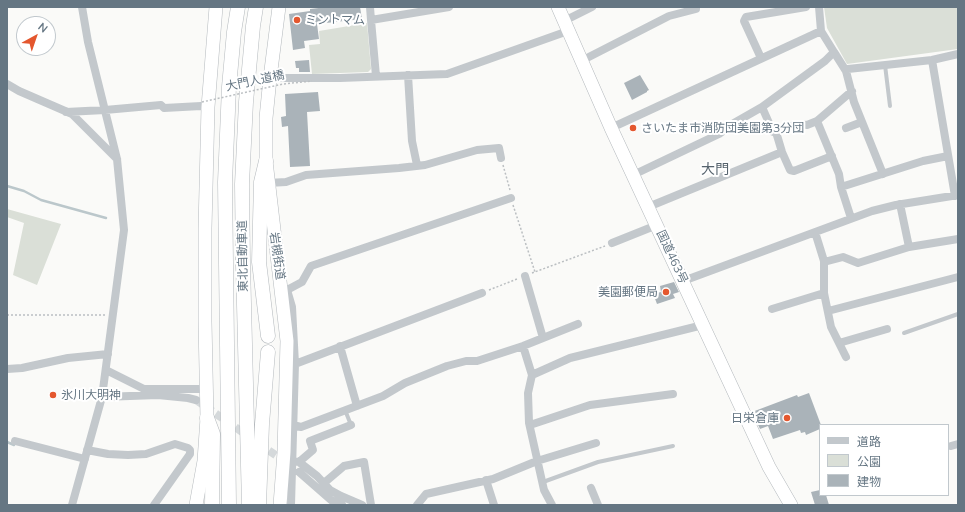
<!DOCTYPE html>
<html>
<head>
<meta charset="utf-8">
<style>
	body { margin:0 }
	#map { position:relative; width:965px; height:512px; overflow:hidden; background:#fafaf8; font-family:Mulish,"Noto Sans JP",sans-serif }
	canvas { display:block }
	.frame { position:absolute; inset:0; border:8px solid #657683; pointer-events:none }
	.legend { position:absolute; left:819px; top:424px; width:130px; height:72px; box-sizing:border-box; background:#fff; border:1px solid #c1c8cd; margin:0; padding:5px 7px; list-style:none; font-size:12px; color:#657683 }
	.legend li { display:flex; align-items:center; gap:8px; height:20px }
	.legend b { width:20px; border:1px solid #c1c8cd }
	.north { position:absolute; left:16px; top:16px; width:40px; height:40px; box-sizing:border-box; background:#fff; border:1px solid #c1c8cd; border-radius:50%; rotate:40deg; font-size:11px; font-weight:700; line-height:16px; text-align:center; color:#657683 }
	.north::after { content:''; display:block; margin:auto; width:14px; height:18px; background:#e4572e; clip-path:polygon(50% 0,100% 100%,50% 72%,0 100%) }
</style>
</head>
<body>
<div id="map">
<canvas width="965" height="512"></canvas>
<div class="frame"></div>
<ul class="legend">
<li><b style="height:5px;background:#c3c8cc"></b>道路</li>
<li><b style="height:11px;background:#dadfd7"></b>公園</li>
<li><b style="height:11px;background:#aab3b9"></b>建物</li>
</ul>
<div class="north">N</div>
</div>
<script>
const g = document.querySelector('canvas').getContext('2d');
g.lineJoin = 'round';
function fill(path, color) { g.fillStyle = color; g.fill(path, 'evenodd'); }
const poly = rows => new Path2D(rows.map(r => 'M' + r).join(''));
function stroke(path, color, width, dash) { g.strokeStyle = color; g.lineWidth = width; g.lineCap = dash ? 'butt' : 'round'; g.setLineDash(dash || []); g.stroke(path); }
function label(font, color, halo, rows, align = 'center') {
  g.font = font + ' Mulish,"Noto Sans JP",sans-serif'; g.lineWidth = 4; g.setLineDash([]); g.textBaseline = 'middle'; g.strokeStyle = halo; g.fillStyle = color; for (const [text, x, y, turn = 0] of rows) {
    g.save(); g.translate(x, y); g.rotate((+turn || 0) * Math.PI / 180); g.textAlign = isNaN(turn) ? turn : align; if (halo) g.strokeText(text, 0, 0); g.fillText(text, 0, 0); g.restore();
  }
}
const green = poly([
	[824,7,958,7,958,49,847,64,827,28],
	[367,23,371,69,368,72,312,74,309,45,320,44,319,31],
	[7,209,61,224,37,285,13,275,24,223,7,217]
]);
const stream = poly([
	[7,186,24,191,41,200,106,218],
	[7,442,14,445]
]);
const building = poly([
	[327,7,360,7,362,19,317,24,319,39,304,41,305,48,293,50,289,14,310,11,310,9],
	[309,60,310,72,299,72,299,68,296,68,295,61],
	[640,75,649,90,647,91,647,92,632,100,624,83],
	[318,92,320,111,307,112,310,166,290,167,288,126,282,127,281,117,286,116,285,94],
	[674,282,679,292,673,294,675,298,657,304,654,296,657,295,657,293,661,292,660,286],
	[809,393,821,425,820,425,820,429,806,435,805,432,801,433,800,430,773,439,768,426,760,429,752,412,797,395,798,397],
	[820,490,820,495,826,495,829,505,815,505,811,492]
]);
const minorTunnel = poly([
	[196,400,248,436],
	[259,444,286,462]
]);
const path = poly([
	[503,165,510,190],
	[513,205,535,272],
	[532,273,605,246],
	[489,290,517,279],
	[7,315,105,315]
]);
const service = poly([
	[885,65,890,106],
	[904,333,958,314],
	[345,410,351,425],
	[543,482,598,462,673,446]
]);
const minor = poly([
	[370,7,371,20,449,7],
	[371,20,376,76],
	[564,21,592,7],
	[834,52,846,71],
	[761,58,744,21,746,17,806,7],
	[932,60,955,196],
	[581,61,669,16,696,9,696,7],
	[408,75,412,141,417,165],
	[270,78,340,78,447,74,568,31],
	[7,84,19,91,72,114,117,159],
	[762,107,773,132,776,132,797,124,807,125,817,121,852,91],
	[66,112,105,110,161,105,164,108,201,106,208,107],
	[817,121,839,174,841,187,851,218],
	[611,128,821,31],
	[846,128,862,122],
	[776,132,782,152,790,170,794,171,832,156],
	[883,174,854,102,846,71,848,69,932,60,958,54],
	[633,175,719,134,734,123,762,107,825,61,834,52,821,31,819,7],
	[268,183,286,182,306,175,399,168,425,165,477,150,499,148,501,158],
	[841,187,923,161,948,156],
	[900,204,909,247],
	[648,207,782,152],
	[815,232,824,261,824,293,831,327,846,357],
	[612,243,657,225],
	[824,262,843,257,858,263,909,247,958,239],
	[525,276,543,338],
	[683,281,872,211,896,205,958,195],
	[283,287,287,290,292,307,295,364,291,505],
	[287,290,302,282,311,266,511,198],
	[772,309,824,293],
	[828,311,958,277],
	[839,343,887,329],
	[340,346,357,406],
	[523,346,532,375],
	[295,364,482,293],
	[7,369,22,368,68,358,108,354],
	[106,370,144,389,207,389],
	[102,397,158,395,188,398,196,400],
	[293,425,301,427,383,396,405,383,447,366,466,361,477,361,523,346,578,324],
	[530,425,590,405,673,394],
	[15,441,85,459],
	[951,446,958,444],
	[87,450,108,454,128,455,146,454,175,444,188,448,190,450,190,454,154,505],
	[292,461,299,462,317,476,330,490,341,496,362,505],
	[299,462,313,450,310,441,351,425],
	[299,472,331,500,342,505],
	[486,480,494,505],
	[324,483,344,466,364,462,371,505],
	[591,488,598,505],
	[72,505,102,397,124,230,117,159,88,42,82,7],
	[417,505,426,494,493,479,537,461,596,443],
	[552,505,544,490,529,423,528,393,532,375,570,358,703,325]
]);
const trunk = poly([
	[279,7,270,78,266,118,266,161,287,341,284,452,280,505],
	[558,7,611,128,769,467,791,505],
	[196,505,204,461,207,418,205,322,205,228,208,107,216,7]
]);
const motorway = poly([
	[266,161,261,182,259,262,268,336],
	[207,418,213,434,212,505],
	[229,505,225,182,229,87,234,32,238,7],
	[249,505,243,264,242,184,246,102,253,26,256,7],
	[259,505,262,424,268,352]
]);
const pathBridge = poly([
	[202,102,283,84,312,81]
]);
const markers = [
	[297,20,4,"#e4572e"],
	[633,128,4,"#e4572e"],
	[666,292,4,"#e4572e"],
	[53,395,4,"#e4572e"],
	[787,418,4,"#e4572e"]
];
const poiNames = [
	["ミントマム",305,20],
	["さいたま市消防団美園第3分団",641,128],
	["美園郵便局",658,292,"right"],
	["氷川大明神",61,395],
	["日栄倉庫",779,418,"right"]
];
const streetNames = [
	["大門人道橋",255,81,-12],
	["東北自動車道",243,256,-91],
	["岩槻街道",277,256,82],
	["国道463号",672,257,65]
];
const quarterNames = [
	["大門",715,170]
];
fill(green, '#dadfd7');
stroke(stream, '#bbc7cb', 2.5);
fill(building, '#aab3b9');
stroke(minorTunnel, '#d5d9db', 8, [8, 4]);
stroke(trunk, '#b4b9bd', 14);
stroke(motorway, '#b4b9bd', 15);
stroke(path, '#bbbfc2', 1.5, [2, 2]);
stroke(service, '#c3c8cc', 4);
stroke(minor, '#c3c8cc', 8);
stroke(trunk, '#fff', 13);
stroke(motorway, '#fff', 14);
stroke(pathBridge, '#bbbfc2', 1.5, [2, 2]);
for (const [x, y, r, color] of markers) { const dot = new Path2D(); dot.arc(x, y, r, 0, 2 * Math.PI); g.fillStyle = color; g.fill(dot); stroke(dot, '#fff', 1.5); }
label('12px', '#657683', '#fff', poiNames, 'left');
label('12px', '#657683', '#fff', streetNames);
label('14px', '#57646e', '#fff', quarterNames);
</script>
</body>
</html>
